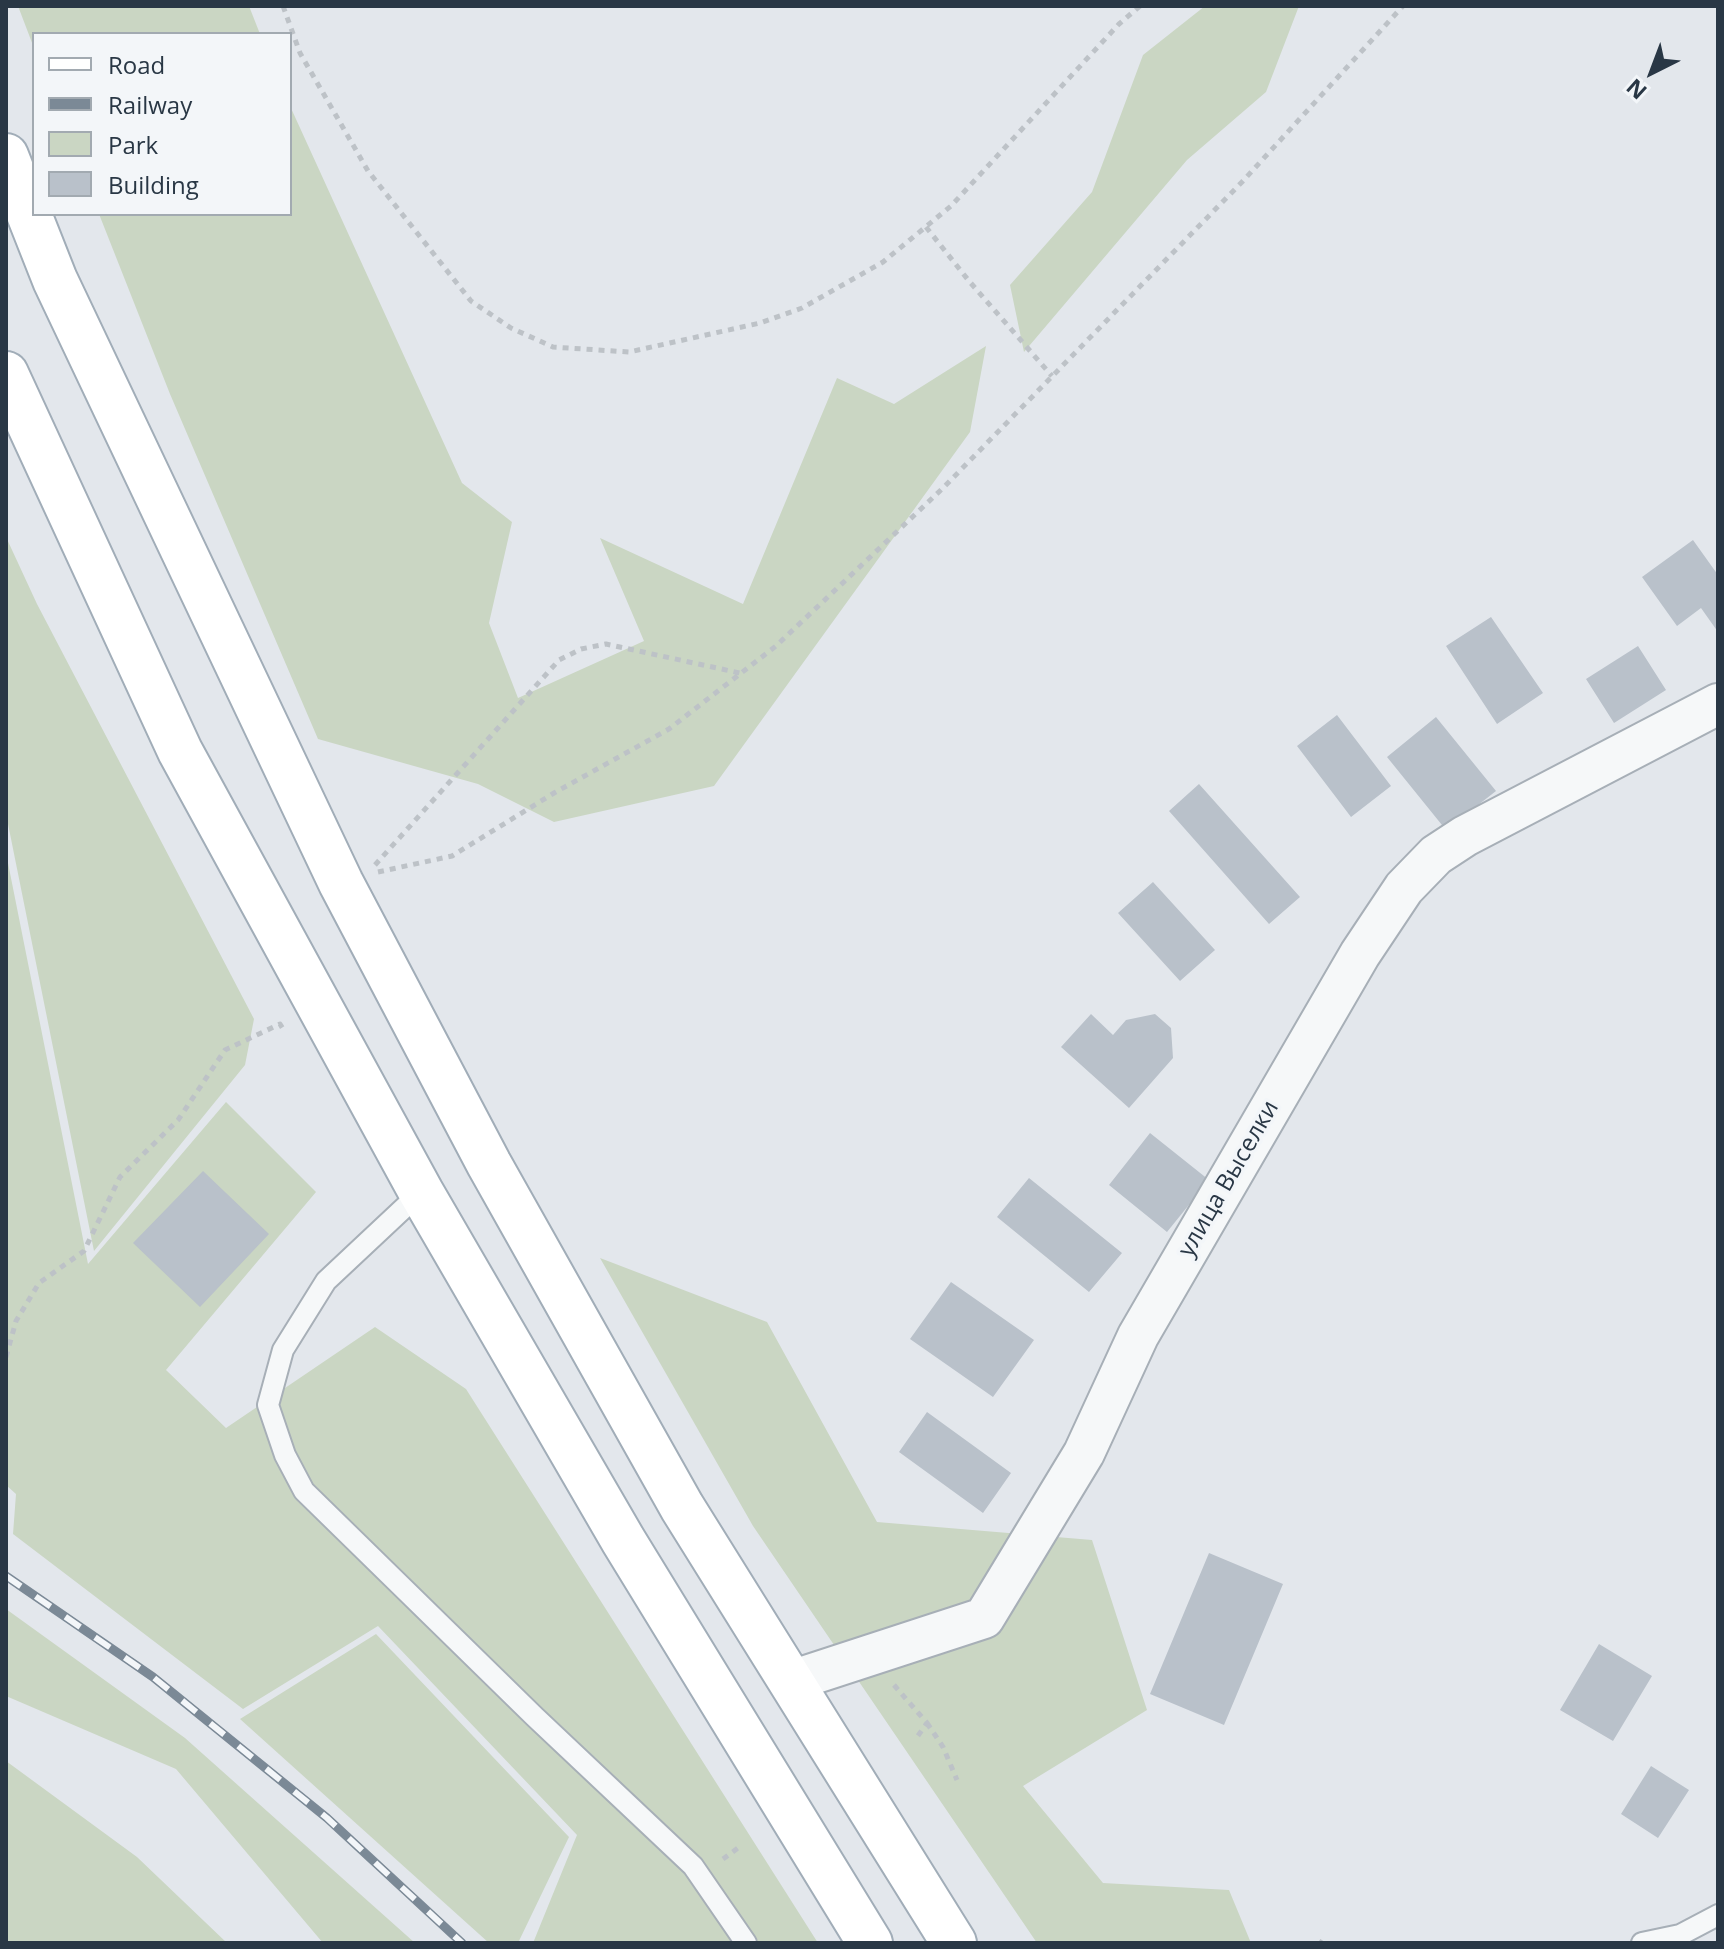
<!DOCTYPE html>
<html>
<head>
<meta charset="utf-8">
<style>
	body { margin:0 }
	#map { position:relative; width:1724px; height:1949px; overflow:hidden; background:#e3e7ec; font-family:"Open Sans",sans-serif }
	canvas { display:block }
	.frame { position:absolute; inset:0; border:8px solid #293745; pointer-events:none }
	.legend { position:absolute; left:32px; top:32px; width:260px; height:184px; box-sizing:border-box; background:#f3f6f9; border:2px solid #a2aab1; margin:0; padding:10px 14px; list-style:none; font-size:24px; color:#293745 }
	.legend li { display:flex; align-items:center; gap:16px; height:40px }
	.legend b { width:40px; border:2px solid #a2aab1 }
	.north { position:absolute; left:1612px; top:32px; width:80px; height:80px; -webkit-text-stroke:6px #f3f6f9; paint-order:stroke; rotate:222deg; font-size:22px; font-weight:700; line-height:32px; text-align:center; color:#293745 }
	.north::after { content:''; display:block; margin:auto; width:28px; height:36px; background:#293745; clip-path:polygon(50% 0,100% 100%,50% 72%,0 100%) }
</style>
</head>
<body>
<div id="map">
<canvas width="1724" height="1949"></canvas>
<div class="frame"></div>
<ul class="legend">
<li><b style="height:10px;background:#fff"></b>Road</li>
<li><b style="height:10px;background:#7b8996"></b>Railway</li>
<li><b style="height:22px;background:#cad6c3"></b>Park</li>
<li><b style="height:22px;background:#b9c1ca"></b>Building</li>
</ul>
<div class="north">N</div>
</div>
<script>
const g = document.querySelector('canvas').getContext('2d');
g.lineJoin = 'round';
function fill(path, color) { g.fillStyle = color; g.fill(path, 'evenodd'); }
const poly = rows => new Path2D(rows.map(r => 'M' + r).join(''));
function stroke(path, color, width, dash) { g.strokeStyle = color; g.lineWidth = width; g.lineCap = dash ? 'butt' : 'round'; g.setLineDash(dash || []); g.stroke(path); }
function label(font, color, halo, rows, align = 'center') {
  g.font = font + ' "Open Sans",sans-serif'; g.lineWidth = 7; g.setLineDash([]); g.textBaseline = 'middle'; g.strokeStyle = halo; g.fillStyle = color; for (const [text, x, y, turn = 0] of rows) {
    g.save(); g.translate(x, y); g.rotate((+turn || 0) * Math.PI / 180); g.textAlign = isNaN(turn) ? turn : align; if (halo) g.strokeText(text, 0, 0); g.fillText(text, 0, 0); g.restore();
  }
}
const green = poly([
	[18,6,249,6,260,34,34,34,34,48],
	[1205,6,1299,6,1266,92,1187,160,1024,352,1010,285,1092,192,1143,55],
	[290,106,462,483,512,522,489,623,518,698,644,641,600,538,743,604,837,378,894,404,986,346,970,432,714,786,554,822,478,784,318,739,170,394,99,214,290,214],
	[6,537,37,604,254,1019,245,1065,94,1251,6,814],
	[6,853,88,1264,226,1102,316,1192,166,1370,226,1428,375,1327,466,1389,818,1943,533,1943,577,1835,378,1626,243,1709,13,1534,16,1494,6,1485],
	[600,1258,767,1322,877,1522,1092,1540,1147,1710,1023,1786,1103,1883,1229,1890,1251,1943,1037,1943,753,1526],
	[6,1609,185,1738,415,1943,323,1943,176,1769,6,1696],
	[376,1634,569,1837,518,1943,489,1943,240,1719],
	[6,1761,137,1857,227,1943,6,1943]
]);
const building = poly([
	[1693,540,1718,575,1718,632,1701,608,1677,626,1642,577],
	[1491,617,1543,693,1497,724,1446,646],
	[1638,646,1666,690,1614,723,1586,679],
	[1337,715,1391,786,1351,817,1297,746],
	[1436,717,1496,791,1446,830,1387,757],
	[1199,784,1300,897,1269,924,1169,811],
	[1153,882,1215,950,1180,981,1118,913],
	[1091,1014,1113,1035,1126,1020,1155,1014,1171,1028,1173,1058,1129,1108,1061,1047],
	[1150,1133,1209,1180,1167,1232,1109,1185],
	[203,1171,269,1234,200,1307,133,1243],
	[1029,1178,1122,1253,1089,1292,997,1217],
	[951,1282,1034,1340,993,1397,910,1339],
	[927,1412,1011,1473,983,1513,899,1452],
	[1209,1553,1283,1584,1224,1725,1150,1694],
	[1599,1644,1652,1676,1613,1741,1560,1710],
	[1651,1766,1689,1790,1658,1838,1621,1814]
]);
const path = poly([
	[283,6,300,53,368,171,471,301,511,328,553,347,629,352,760,323,802,308,883,262,951,206,1119,24,1140,6],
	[926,227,969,281,1052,376],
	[375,865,559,660,581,649,606,644,740,673],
	[378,872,452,856,554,793,669,729,776,646,943,488,1242,182,1403,6],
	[6,1357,16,1321,39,1283,84,1251,120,1177,178,1120,225,1050,280,1024,283,1029],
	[894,1685,927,1723,915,1740],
	[927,1723,943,1747,957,1780],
	[723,1859,738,1848],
	[1319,1941,1322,1943]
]);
const service = poly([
	[421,1192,326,1281,283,1350,268,1405,285,1455,304,1491,535,1717,693,1866,746,1943],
	[1642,1943,1680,1935,1718,1915]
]);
const minor = poly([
	[791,1681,984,1618,1084,1453,1138,1336,1360,954,1404,888,1436,855,1465,836,1718,704]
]);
const primary = poly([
	[6,156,55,280,341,883,489,1164,682,1507,954,1943],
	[6,374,180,751,421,1192,623,1540,870,1943]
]);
const rail = poly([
	[6,1576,153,1677,327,1818,462,1943]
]);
const streetNames = [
	["улица Выселки",1229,1179,-60]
];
fill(green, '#cad6c3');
fill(building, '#b9c1ca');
stroke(service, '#a7afb7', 24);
stroke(minor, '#a7afb7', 44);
stroke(primary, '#a1adb8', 48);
stroke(path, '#bdc2c7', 5, [6, 6]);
stroke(service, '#f6f8f9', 20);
stroke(minor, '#f6f8f9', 40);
stroke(primary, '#fff', 44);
stroke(rail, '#7b8996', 9);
stroke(rail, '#f3f6f9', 6, [18]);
label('24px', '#293745', '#f3f6f9', streetNames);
</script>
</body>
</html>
